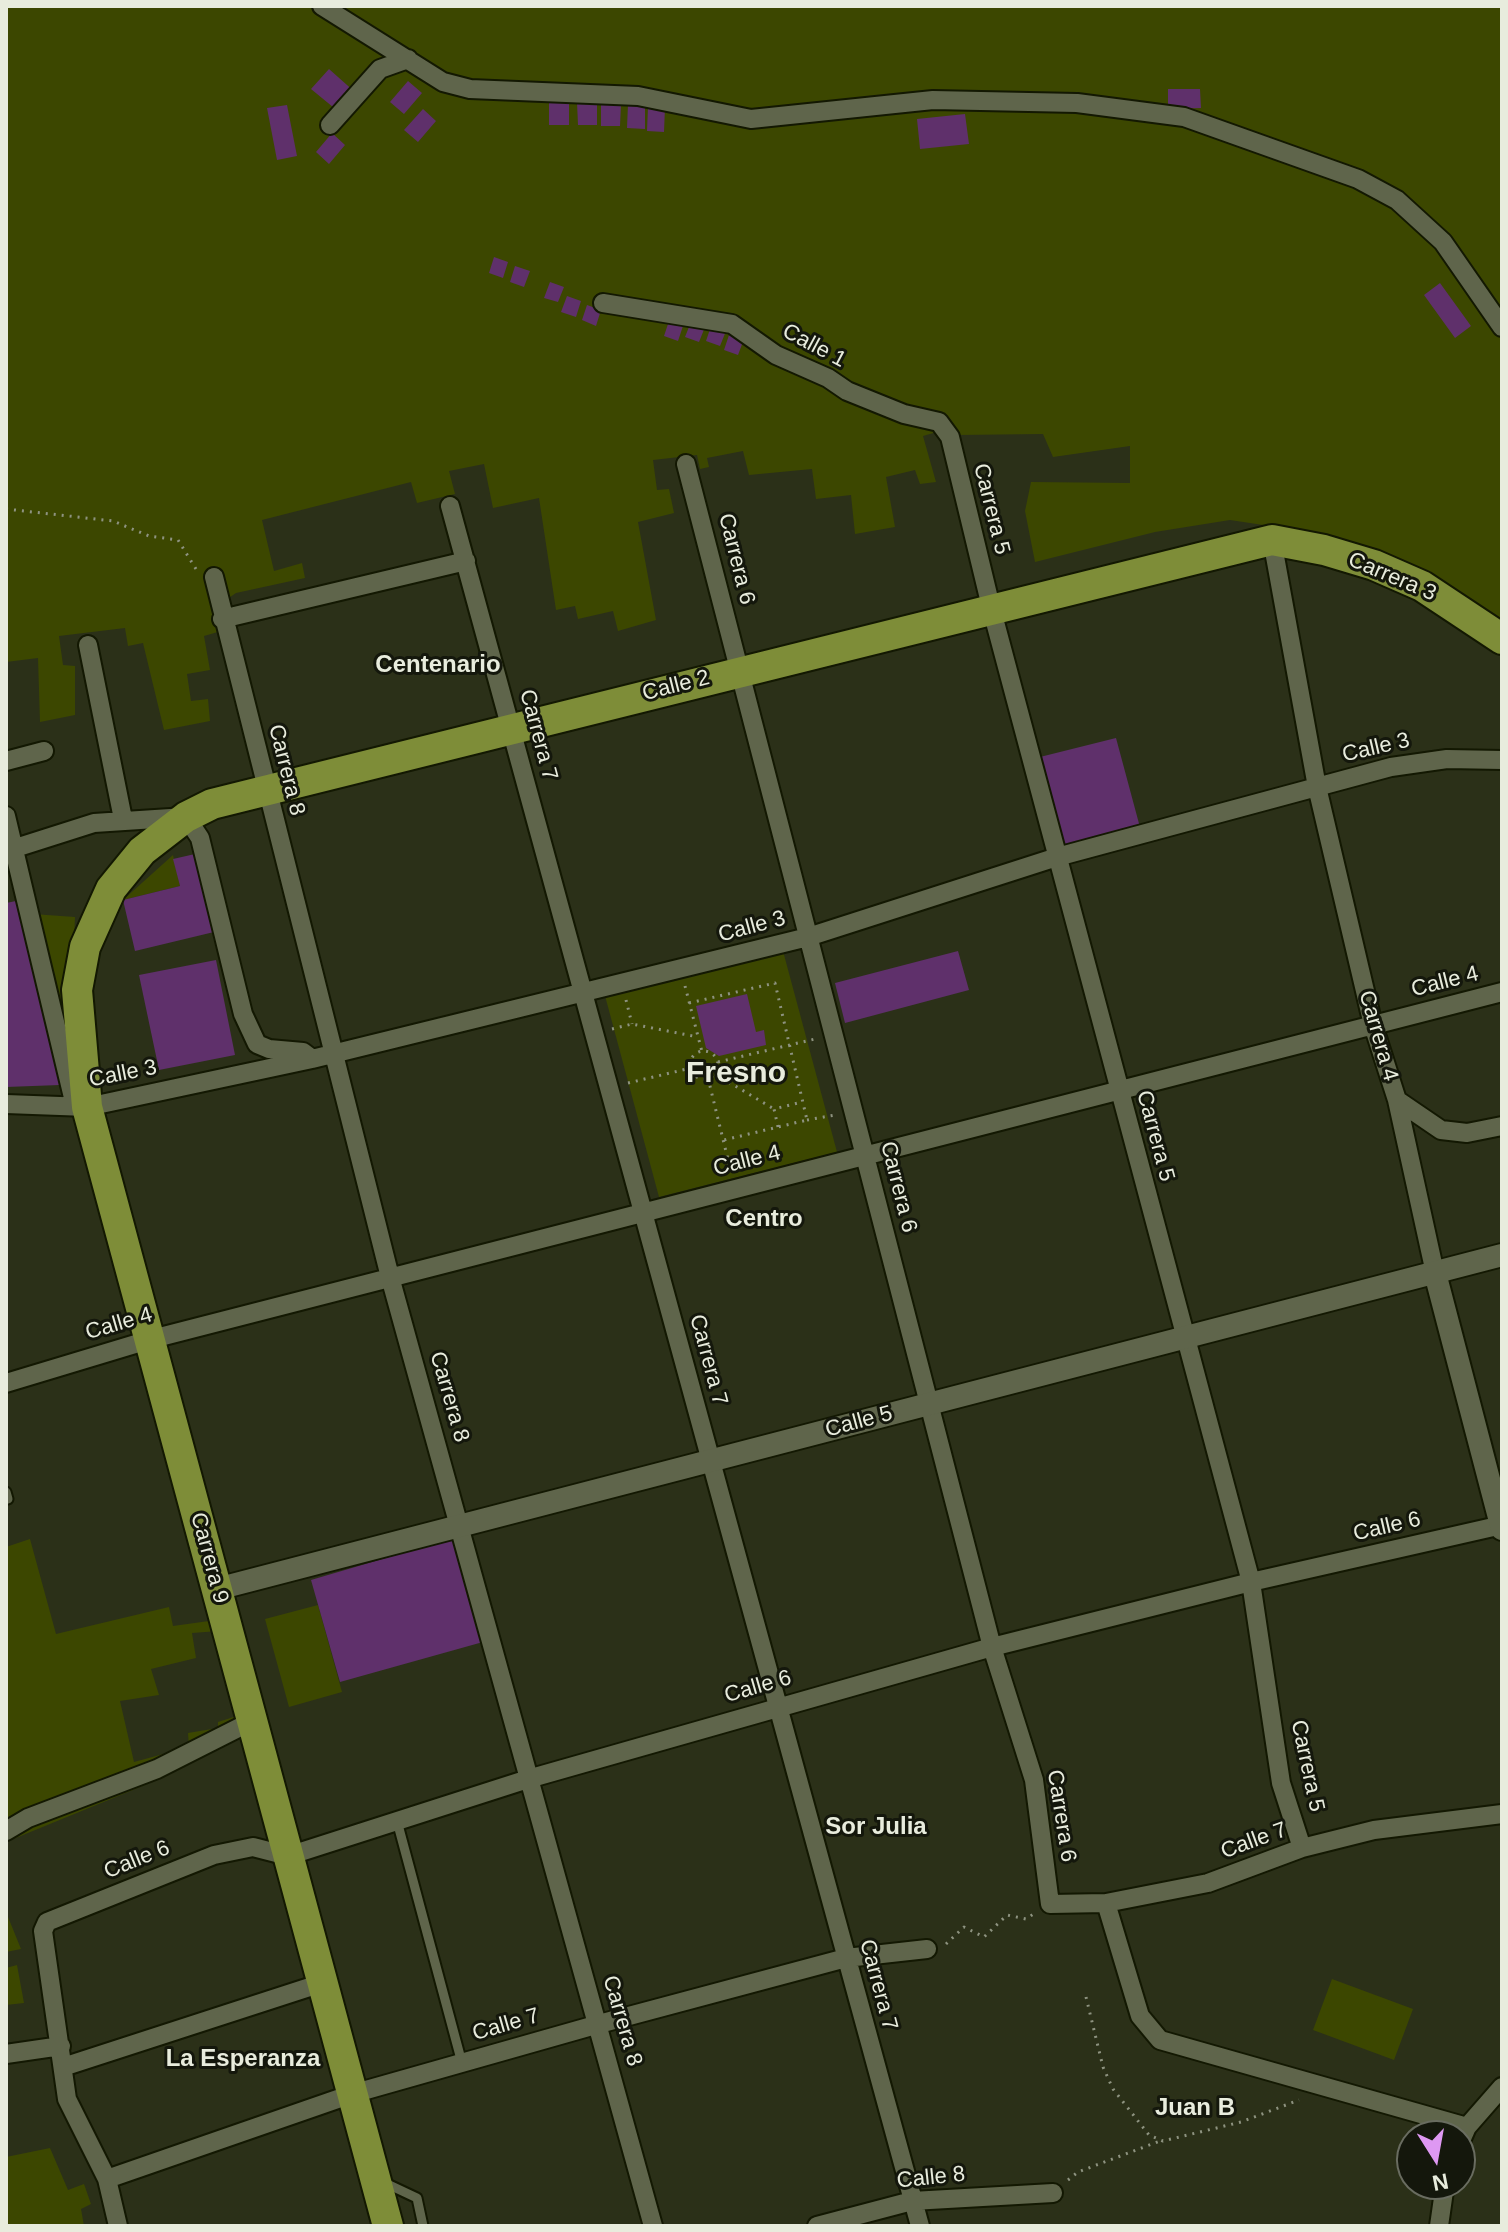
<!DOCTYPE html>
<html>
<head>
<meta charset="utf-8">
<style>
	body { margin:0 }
	#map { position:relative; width:1508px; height:2232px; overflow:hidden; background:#2b3018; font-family:Helvetica,sans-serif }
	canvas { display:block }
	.frame { position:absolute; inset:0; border:8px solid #e8ecdd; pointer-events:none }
	.north { position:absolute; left:1396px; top:2120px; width:80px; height:80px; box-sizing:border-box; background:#14170c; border:2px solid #696c60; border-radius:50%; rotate:169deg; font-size:22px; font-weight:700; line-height:32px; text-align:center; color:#e8ecdd }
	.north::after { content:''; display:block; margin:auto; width:28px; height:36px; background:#de98f2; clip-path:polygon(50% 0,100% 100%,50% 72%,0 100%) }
</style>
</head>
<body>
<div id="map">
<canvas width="1508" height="2232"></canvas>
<div class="frame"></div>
<div class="north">N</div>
</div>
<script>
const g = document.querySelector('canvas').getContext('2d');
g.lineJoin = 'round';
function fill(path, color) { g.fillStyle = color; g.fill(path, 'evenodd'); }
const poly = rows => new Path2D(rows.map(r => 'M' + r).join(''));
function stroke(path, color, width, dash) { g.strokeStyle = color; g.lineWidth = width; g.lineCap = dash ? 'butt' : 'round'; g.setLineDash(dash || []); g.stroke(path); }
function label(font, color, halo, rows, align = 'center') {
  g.font = font + ' Helvetica,sans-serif'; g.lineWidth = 6; g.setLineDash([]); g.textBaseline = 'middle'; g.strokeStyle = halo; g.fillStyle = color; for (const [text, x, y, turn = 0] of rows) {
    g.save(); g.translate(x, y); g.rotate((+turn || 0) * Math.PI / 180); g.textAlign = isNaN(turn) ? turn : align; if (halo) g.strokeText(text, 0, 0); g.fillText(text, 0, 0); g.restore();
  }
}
const green = poly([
	[6,6,1502,6,1502,640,1371,551,1336,536,1230,520,1155,532,1035,562,1025,511,1031,482,1130,483,1130,446,1053,457,1043,434,957,435,944,430,923,436,936,482,920,484,915,470,886,477,895,527,855,534,851,495,816,499,812,469,749,475,743,451,707,458,709,467,700,469,697,455,653,460,657,490,669,489,674,513,638,522,656,620,618,631,613,611,578,619,575,606,556,610,539,498,493,508,484,464,449,471,455,494,417,503,411,482,262,520,274,571,302,563,305,578,236,593,223,602,228,629,204,636,210,670,187,674,191,701,208,699,210,721,164,730,143,643,128,646,125,628,59,636,63,665,75,666,75,715,40,722,38,658,6,662],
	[173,855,180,886,123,900],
	[33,914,75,917,71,1008,83,1101],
	[783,951,837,1152,659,1197,604,992],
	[30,1539,56,1634,169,1607,173,1626,216,1620,219,1631,192,1633,196,1658,151,1669,159,1695,120,1701,134,1762,189,1747,188,1733,218,1728,218,1722,243,1714,200,1751,199,1758,164,1769,167,1776,6,1842,6,1547],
	[318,1605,342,1692,289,1707,265,1619],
	[6,1912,21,1949,6,1952],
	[17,1965,24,2003,6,2005,6,1968],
	[1332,1979,1413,2009,1394,2060,1313,2030],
	[50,2148,68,2190,84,2184,91,2204,81,2209,84,2226,6,2226,6,2157]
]);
const building = poly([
	[329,69,356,93,339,112,311,89],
	[408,81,422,93,404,114,390,102],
	[1168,89,1200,89,1201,108,1168,109],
	[577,102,597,102,597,125,578,125],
	[549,103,569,103,569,125,549,125],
	[601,104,621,104,620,126,601,126],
	[628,104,645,104,645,129,627,128],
	[287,105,297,156,277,160,267,108],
	[648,107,665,107,664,132,647,131],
	[423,109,436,121,418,142,404,130],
	[965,114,969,144,920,149,917,119],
	[332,133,345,145,329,164,316,152],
	[494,257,508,262,503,278,489,273],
	[515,266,530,271,524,287,510,282],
	[550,282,564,287,558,302,544,298],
	[1440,283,1471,326,1455,338,1424,295],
	[567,296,581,301,576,317,561,312],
	[587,305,601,310,596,326,582,320],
	[669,321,683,326,678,341,664,336],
	[691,322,705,327,699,342,685,337],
	[711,326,726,331,720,346,706,341],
	[729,335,744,339,738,355,724,350],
	[1116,738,1141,831,1060,851,1036,758],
	[195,854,214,932,135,951,123,900,180,886,173,859],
	[21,900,60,1085,6,1087,6,903],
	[958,951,969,990,845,1023,835,983],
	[216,960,235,1055,159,1070,139,975],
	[747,994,756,1032,764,1030,766,1045,719,1056,706,1048,696,1006],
	[457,1537,483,1642,340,1682,311,1580]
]);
const path = poly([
	[6,509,113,521,149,536,178,540,196,569],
	[685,986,702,1052],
	[626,1000,632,1024],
	[689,1003,775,983,807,1120,724,1140],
	[612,1029,632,1024,698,1037],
	'690 1065a14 14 0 1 1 28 0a14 14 0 1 1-28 0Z',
	[718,1062,815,1039],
	[715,1074,774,1109],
	[708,1078,731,1172],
	[628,1083,691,1068],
	[807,1120,835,1115],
	[778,1127,774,1109,802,1102],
	[946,1944,964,1927,984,1937,1007,1915,1026,1919,1035,1913],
	[1086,1997,1103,2067,1113,2089,1149,2135,1163,2141,1241,2122,1299,2100],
	[1068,2180,1078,2172,1160,2141]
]);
const service = poly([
	[6,1492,8,1499],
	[397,1821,462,2063],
	[383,2182,417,2198,423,2226]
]);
const minor = poly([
	[322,6,443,82,470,89,638,96,751,119,933,100,1077,103,1184,117,1358,179,1397,200,1443,242,1502,327],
	[330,125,380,69,408,59],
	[603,303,732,324,776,355,828,378,847,391,904,414,939,422,950,437,991,607,1251,1582,1281,1783,1302,1848],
	[686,464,992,1647,1034,1780,1050,1904,1106,1903,1208,1883,1302,1848,1374,1830,1502,1814],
	[450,506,920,2226],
	[1272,540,1317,787,1373,1025,1397,1100,1435,1273],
	[214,577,390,1277,653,2226],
	[222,619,466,561],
	[88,645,123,819],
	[6,761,44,751],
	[6,816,75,1106],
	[6,851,94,823,186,817,200,838,243,1014,257,1044,269,1049,303,1052,311,1058],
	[1397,1100,1441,1130,1467,1133,1502,1126],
	[6,1104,87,1107,312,1059,808,937,1057,857,1391,767,1447,759,1502,760],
	[6,1383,152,1339,1502,992],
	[6,1831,28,1818,157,1769,252,1721],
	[1106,1903,1140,2016,1160,2040,1467,2127],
	[6,2054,61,2046],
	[63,2067,322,1983],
	[1460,2143,1467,2127,1502,2087],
	[107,2179,352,2094,599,2024,846,1958,927,1949],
	[118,2226,107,2179,67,2099,43,1931,47,1922,214,1855,253,1847,288,1856,528,1779,992,1647,1251,1582,1502,1525],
	[817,2226,912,2201,1053,2193],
	[1439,2226,1445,2184]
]);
const tertiary = poly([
	[1435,1273,1502,1529],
	[217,1589,1502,1255]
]);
const trunk = poly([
	[388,2226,87,1107,77,990,85,947,111,889,142,851,186,817,212,804,1272,540,1324,550,1374,565,1422,586,1502,639]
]);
const streetNames = [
	["Calle 1",814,346,28],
	["Carrera 5",991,509,76],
	["Carrera 6",736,559,76],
	["Carrera 3",1392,577,23],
	["Calle 2",676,686,-14],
	["Carrera 7",538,735,75],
	["Calle 3",1376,748,-13],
	["Carrera 8",286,770,76],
	["Calle 3",752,927,-15],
	["Calle 4",1445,982,-14],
	["Carrera 4",1378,1036,74],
	["Calle 3",123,1074,-11],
	["Carrera 5",1155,1136,75],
	["Calle 4",747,1161,-14],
	["Carrera 6",898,1187,76],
	["Calle 4",119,1324,-16],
	["Carrera 7",708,1360,75],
	["Carrera 8",449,1397,74],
	["Calle 5",859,1422,-15],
	["Calle 6",1387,1527,-13],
	["Carrera 9",209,1558,75],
	["Calle 6",758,1687,-16],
	["Carrera 5",1307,1766,78],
	["Carrera 6",1061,1816,81],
	["Calle 7",1254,1841,-20],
	["Calle 6",137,1860,-22],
	["Carrera 7",878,1985,75],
	["Carrera 8",622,2021,74],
	["Calle 7",506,2025,-16],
	["Calle 8",931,2178,-6]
];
const neighbourhoodNames = [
	["Centenario",438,665],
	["Centro",764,1219],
	["Sor Julia",876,1827],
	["La Esperanza",243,2059],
	["Juan B",1195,2108]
];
const districtNames = [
	["Fresno",736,1074]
];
fill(green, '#3c4700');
fill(building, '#5f306b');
stroke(service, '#131802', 13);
stroke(minor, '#131802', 22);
stroke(tertiary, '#131802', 26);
stroke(trunk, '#131802', 34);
stroke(path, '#8e9380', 3, [2, 6]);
stroke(service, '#5f654b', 9);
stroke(minor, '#5f654b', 18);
stroke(tertiary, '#5f654b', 22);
stroke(trunk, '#7e8d38', 30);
label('22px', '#e8ecdd', '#14170c', streetNames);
label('bold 24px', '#e8ecdd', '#14170c', neighbourhoodNames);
label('bold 30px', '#e8ecdd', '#14170c', districtNames);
</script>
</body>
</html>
